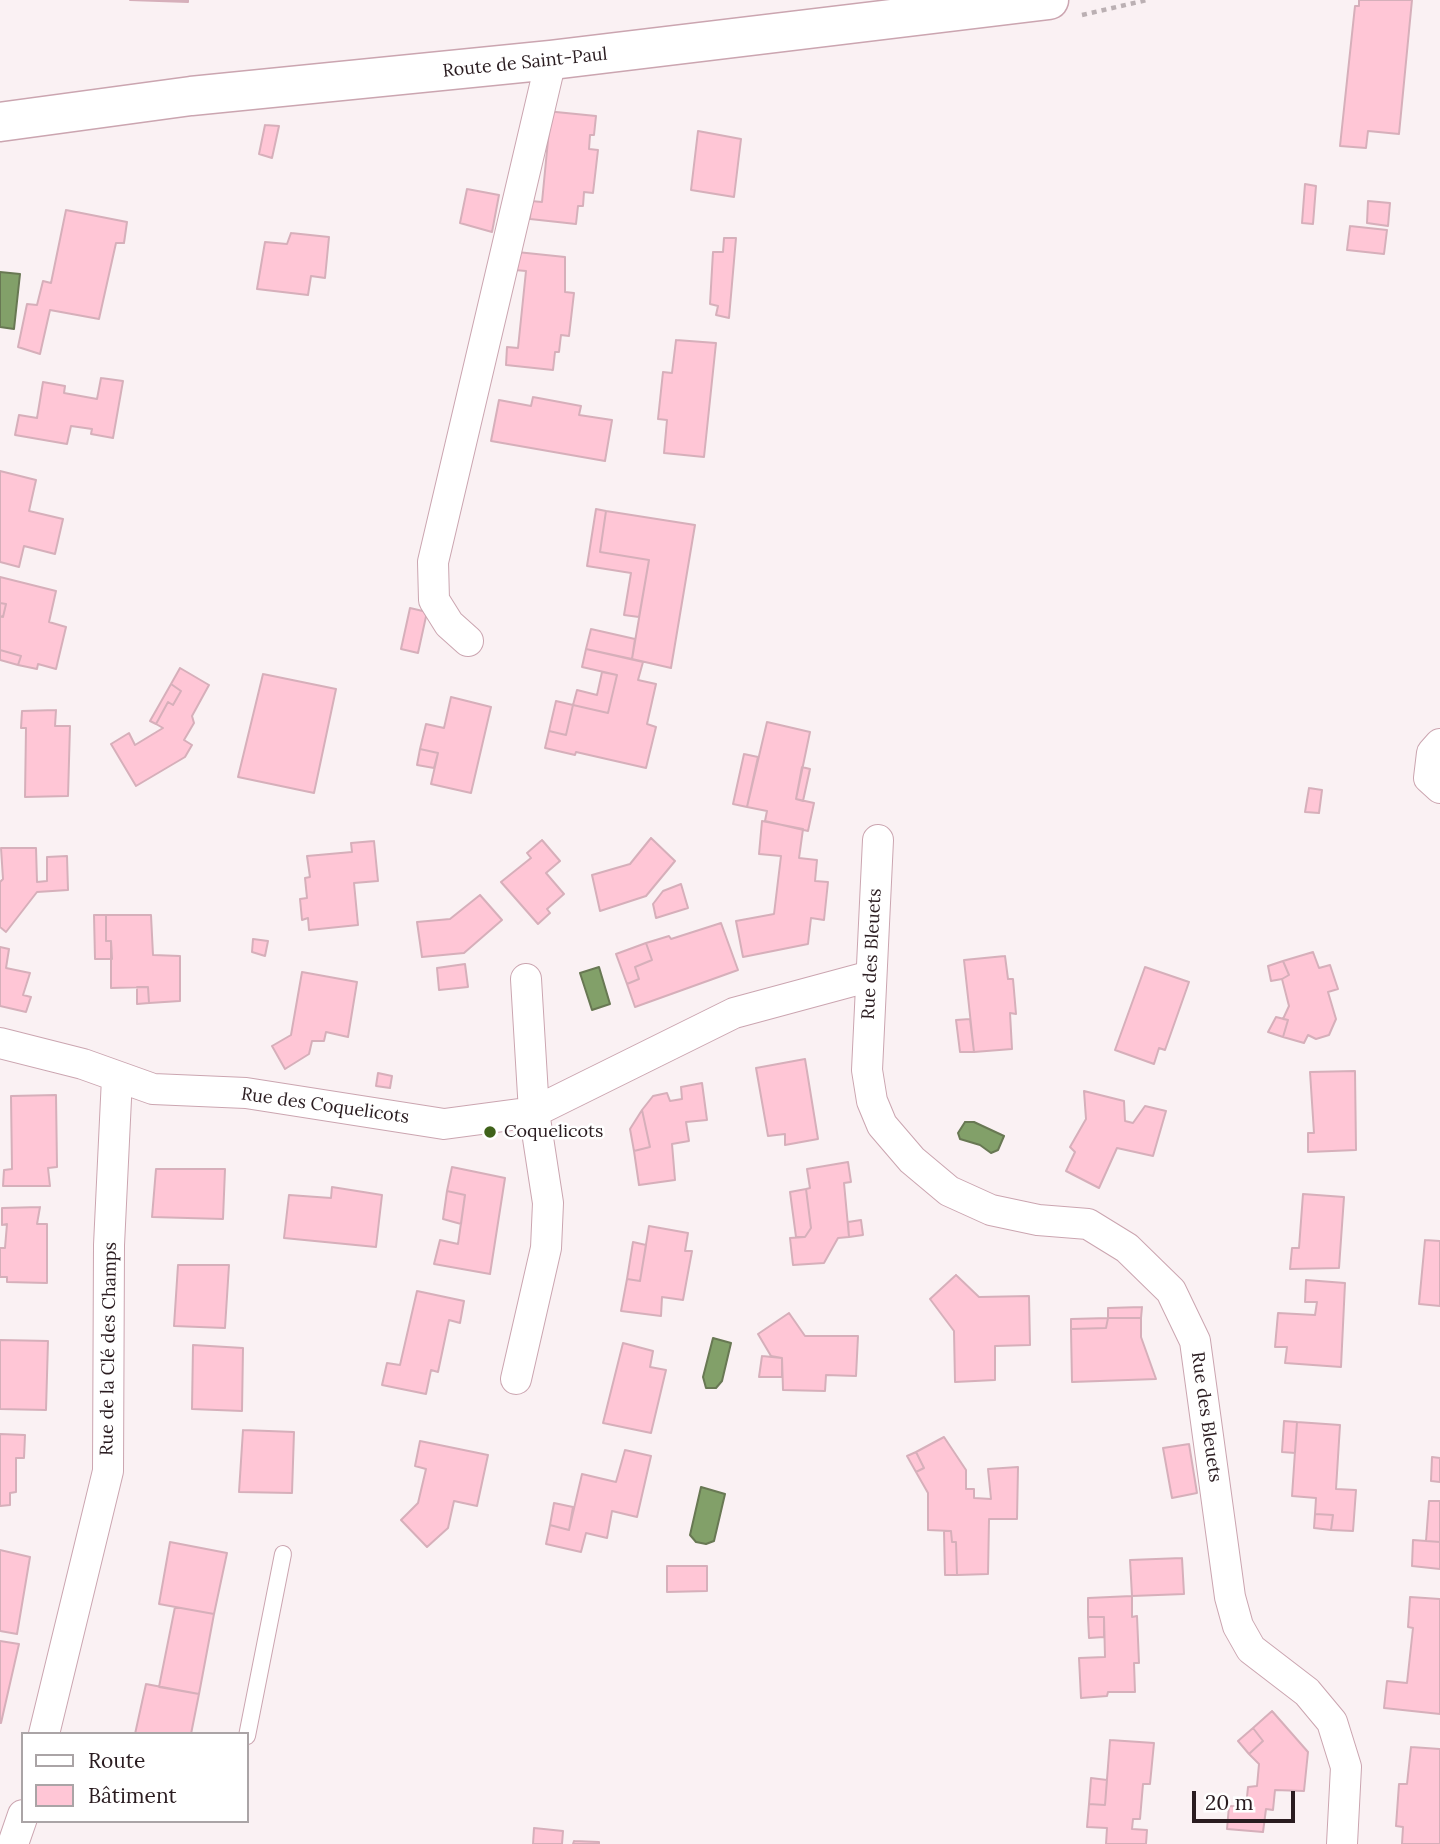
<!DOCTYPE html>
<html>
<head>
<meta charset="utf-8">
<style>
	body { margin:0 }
	#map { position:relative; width:1440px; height:1844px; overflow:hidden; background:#faf1f3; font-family:Lora,serif }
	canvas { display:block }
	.legend { position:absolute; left:21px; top:1732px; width:228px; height:91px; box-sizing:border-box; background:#fff; border:2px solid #aaa4a6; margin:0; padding:9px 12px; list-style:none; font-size:21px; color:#2a1c20 }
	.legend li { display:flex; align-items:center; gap:14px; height:35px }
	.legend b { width:35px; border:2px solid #aaa4a6 }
	.scale { position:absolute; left:1192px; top:1791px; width:103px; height:32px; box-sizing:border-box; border:4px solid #2a1c20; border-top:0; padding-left:9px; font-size:21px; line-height:24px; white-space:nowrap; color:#2a1c20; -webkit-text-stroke:5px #fff; paint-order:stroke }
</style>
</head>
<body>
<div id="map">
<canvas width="1440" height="1844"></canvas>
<ul class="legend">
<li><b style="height:9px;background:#fff"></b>Route</li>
<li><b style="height:19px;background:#ffc6d6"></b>Bâtiment</li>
</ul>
<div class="scale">20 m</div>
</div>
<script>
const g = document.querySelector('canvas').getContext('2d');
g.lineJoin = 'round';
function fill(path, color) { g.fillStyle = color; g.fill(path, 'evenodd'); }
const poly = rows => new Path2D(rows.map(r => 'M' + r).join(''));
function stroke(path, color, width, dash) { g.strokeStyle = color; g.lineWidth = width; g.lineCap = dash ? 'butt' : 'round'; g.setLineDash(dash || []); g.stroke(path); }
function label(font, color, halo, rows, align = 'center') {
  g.font = font + ' Lora,serif'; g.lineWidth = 5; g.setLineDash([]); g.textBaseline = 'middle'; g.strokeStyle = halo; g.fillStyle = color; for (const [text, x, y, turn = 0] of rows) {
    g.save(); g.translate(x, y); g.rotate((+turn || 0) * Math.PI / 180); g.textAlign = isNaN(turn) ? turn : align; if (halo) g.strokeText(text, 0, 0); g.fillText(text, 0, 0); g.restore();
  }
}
const water = poly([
	[0,272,20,274,14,329,0,327,0,272],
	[599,967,610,1004,592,1010,580,973,599,967],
	[965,1122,974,1122,1004,1136,998,1150,991,1153,980,1145,960,1139,958,1133,965,1122],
	[713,1338,731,1343,722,1381,716,1388,706,1388,703,1377,713,1338],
	[701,1487,725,1494,714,1541,706,1544,696,1542,690,1535,701,1487]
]);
const building = poly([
	[130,0,188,0,188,2,130,0],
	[1359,0,1412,0,1399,134,1368,131,1366,148,1340,146,1355,6,1359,6,1359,0],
	[546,111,596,116,594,135,590,135,589,149,598,150,593,193,584,192,583,206,578,206,576,224,530,219,531,201,542,202,549,130,546,111],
	[265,125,279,126,272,158,259,154,265,125],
	[698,131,741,139,734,197,691,190,698,131],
	[1305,184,1316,186,1313,224,1302,223,1305,184],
	[467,189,499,195,492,232,460,223,467,189],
	[1368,201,1390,203,1388,226,1367,223,1368,201],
	[66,210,127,222,124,243,116,243,99,319,50,310,40,354,18,347,27,304,37,305,43,281,51,283,66,210],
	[1350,226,1387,230,1384,254,1347,250,1350,226],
	[291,233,329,237,325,278,311,276,308,295,257,289,265,242,287,244,291,233],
	[724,238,736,238,729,318,716,315,718,306,710,304,713,252,723,252,724,238],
	[517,252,565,257,565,292,574,293,569,336,561,335,559,352,555,352,553,370,506,365,507,347,518,348,526,271,515,270,517,252],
	[676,340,716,343,704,457,664,453,667,420,658,419,663,372,672,373,676,340],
	[101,378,123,381,113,438,91,434,92,429,71,426,67,444,15,435,19,415,37,418,43,382,65,386,64,393,97,399,101,378],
	[533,397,581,406,579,415,612,420,605,461,491,441,499,400,531,406,533,397],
	[0,471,36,480,29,511,63,519,55,554,24,546,19,567,0,562,0,471],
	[596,509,606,511,600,552,649,560,639,617,624,615,631,573,587,566,596,509],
	[606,511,695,525,671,668,632,659,649,560,600,552,606,511],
	[0,577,56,591,49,622,66,627,56,669,38,664,37,669,18,665,21,656,0,650,0,616,3,617,6,604,0,603,0,577],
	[0,603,6,604,3,617,0,616,0,603],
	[410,608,427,612,418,653,401,649,410,608],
	[591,629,635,639,632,659,586,649,591,629],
	[586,649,643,662,638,680,656,684,647,724,656,727,646,768,576,752,575,755,545,748,549,731,566,735,573,705,608,713,617,675,582,667,586,649],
	[0,650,21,656,18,665,0,660,0,650],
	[180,668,209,685,192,716,194,723,184,740,192,745,185,757,136,786,111,744,129,733,135,745,163,728,156,724,168,702,173,705,181,691,171,684,180,668],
	[602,672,617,675,608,713,573,705,577,690,597,695,602,672],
	[263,674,336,689,314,793,238,777,263,674],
	[171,684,181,691,173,705,168,702,156,724,150,721,171,684],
	[451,697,491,707,471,793,431,784,438,753,420,749,426,724,444,728,451,697],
	[556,701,573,705,566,735,549,731,556,701],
	[56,710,55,726,70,726,68,796,25,797,26,728,21,728,22,711,56,710],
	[767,722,810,732,796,799,814,803,808,831,765,821,767,811,747,807,767,722],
	[420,749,438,753,434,768,417,765,420,749],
	[744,754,758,757,747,807,733,804,744,754],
	[802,767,810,769,803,801,796,799,802,767],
	[1309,788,1322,790,1319,813,1305,812,1309,788],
	[762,821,803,829,799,858,817,860,815,881,828,882,824,920,811,918,808,944,743,957,736,921,774,914,781,856,759,854,762,821],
	[651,838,675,861,646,896,600,911,592,875,630,864,651,838],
	[542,840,560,861,546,873,564,894,547,909,550,913,538,924,501,882,531,858,527,853,542,840],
	[374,841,378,881,354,883,358,925,309,930,308,918,302,920,300,899,307,898,305,878,310,877,307,856,352,852,351,843,374,841],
	[1,848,36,848,37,882,47,881,47,857,67,856,68,890,37,892,6,932,0,927,0,882,3,879,1,848],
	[681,884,688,908,656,918,653,904,663,891,681,884],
	[480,895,502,920,464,953,422,957,417,922,450,919,480,895],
	[94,915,106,915,106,941,111,941,112,959,95,959,94,915],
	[106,915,151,915,153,955,180,956,180,1001,149,1003,148,987,111,988,111,941,106,941,106,915],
	[721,923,738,970,635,1007,627,984,639,979,635,967,652,960,646,943,669,936,671,939,721,923],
	[253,939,268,941,265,956,252,952,253,939],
	[646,943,652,960,635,967,639,979,627,984,616,954,646,943],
	[0,947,9,949,6,968,30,973,23,995,31,997,26,1012,0,1006,0,947],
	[1313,952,1319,968,1330,965,1338,989,1328,992,1336,1019,1329,1035,1316,1039,1308,1035,1304,1043,1283,1037,1288,1020,1283,1019,1289,1006,1282,979,1289,975,1283,961,1313,952],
	[1005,956,1008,979,1013,979,1016,1014,1010,1013,1012,1049,974,1052,964,960,1005,956],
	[1283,961,1289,975,1282,979,1271,981,1268,966,1283,961],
	[465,964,468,987,439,990,437,968,465,964],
	[1145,967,1189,982,1165,1050,1159,1048,1154,1064,1115,1050,1145,967],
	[302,972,357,982,348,1037,326,1032,324,1041,312,1041,309,1054,285,1069,272,1046,291,1035,302,972],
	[137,987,148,987,149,1003,137,1004,137,987],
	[1276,1017,1288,1020,1283,1037,1268,1032,1276,1017],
	[970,1019,974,1052,960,1052,956,1020,970,1019],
	[805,1059,818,1139,785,1145,785,1134,768,1136,756,1068,805,1059],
	[1355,1071,1356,1150,1308,1152,1308,1133,1314,1133,1310,1072,1355,1071],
	[378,1073,392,1076,390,1088,376,1086,378,1073],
	[702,1083,707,1120,686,1122,689,1141,672,1144,675,1180,639,1185,634,1151,650,1147,642,1110,653,1096,667,1093,670,1101,682,1099,681,1087,702,1083],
	[1084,1091,1124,1101,1125,1121,1133,1123,1145,1106,1166,1111,1153,1156,1117,1148,1099,1188,1066,1171,1075,1152,1070,1147,1086,1119,1084,1091],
	[56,1095,57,1167,48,1168,50,1186,3,1186,4,1170,12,1169,11,1096,56,1095],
	[642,1110,650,1147,634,1151,630,1129,642,1110],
	[848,1162,851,1182,844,1183,849,1237,838,1238,824,1263,793,1265,790,1238,805,1237,811,1228,806,1189,810,1188,807,1169,848,1162],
	[452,1167,505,1178,490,1274,434,1264,440,1240,458,1244,465,1195,447,1191,452,1167],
	[156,1169,225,1169,223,1219,152,1217,156,1169],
	[332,1187,382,1195,376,1247,284,1238,289,1195,331,1198,332,1187],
	[806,1189,811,1228,805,1237,796,1237,790,1192,806,1189],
	[447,1191,465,1195,461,1224,443,1219,447,1191],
	[1303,1194,1344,1197,1339,1268,1290,1269,1292,1248,1299,1248,1303,1194],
	[40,1207,37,1224,47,1224,47,1283,7,1282,7,1277,0,1277,0,1248,5,1248,7,1224,2,1225,2,1208,40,1207],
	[861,1220,863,1235,849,1237,848,1222,861,1220],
	[649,1226,688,1233,685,1251,692,1251,683,1300,662,1297,661,1316,621,1311,627,1279,640,1281,649,1226],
	[1425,1240,1440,1241,1440,1306,1419,1304,1425,1240],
	[633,1242,646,1245,640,1281,627,1279,633,1242],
	[178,1265,229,1265,225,1328,174,1326,178,1265],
	[956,1275,979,1297,1029,1296,1030,1345,995,1346,995,1380,955,1382,954,1331,930,1299,956,1275],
	[1306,1280,1345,1283,1341,1367,1285,1363,1287,1347,1275,1347,1278,1313,1315,1315,1317,1302,1305,1302,1306,1280],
	[417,1291,464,1301,460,1323,449,1320,438,1372,431,1370,426,1394,382,1385,387,1363,400,1365,417,1291],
	[1142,1307,1141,1318,1108,1318,1108,1308,1142,1307],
	[789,1313,805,1336,858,1336,856,1376,826,1375,825,1391,783,1390,782,1358,771,1356,758,1334,789,1313],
	[1108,1318,1141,1318,1141,1337,1156,1379,1072,1382,1071,1329,1106,1328,1108,1318],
	[1108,1318,1106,1328,1071,1329,1071,1319,1108,1318],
	[0,1340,48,1341,46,1410,0,1409,0,1340],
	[623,1343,653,1351,650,1367,666,1370,651,1433,603,1423,623,1343],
	[193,1345,243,1348,242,1411,192,1409,193,1345],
	[762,1356,782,1358,782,1377,759,1377,762,1356],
	[1284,1421,1297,1422,1295,1453,1282,1452,1284,1421],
	[1297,1422,1340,1425,1336,1489,1356,1490,1353,1531,1331,1530,1333,1515,1315,1514,1316,1498,1292,1496,1297,1422],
	[243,1430,294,1432,292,1493,239,1492,243,1430],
	[0,1434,25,1435,24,1458,16,1458,16,1492,10,1493,10,1505,0,1506,0,1434],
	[944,1437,966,1470,966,1489,974,1489,974,1498,991,1499,988,1469,1018,1467,1017,1519,989,1519,988,1574,957,1575,956,1542,952,1542,951,1531,928,1530,928,1493,916,1472,924,1468,916,1452,944,1437],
	[420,1441,488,1455,477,1506,454,1501,448,1528,427,1547,401,1520,418,1503,426,1469,415,1466,420,1441],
	[1189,1444,1197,1493,1172,1498,1163,1448,1189,1444],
	[625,1450,651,1456,637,1517,612,1511,607,1538,586,1533,581,1552,546,1544,550,1525,569,1530,582,1474,616,1482,625,1450],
	[916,1452,924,1468,916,1472,907,1456,916,1452],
	[1432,1457,1440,1458,1440,1482,1431,1481,1432,1457],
	[1429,1501,1440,1501,1440,1542,1426,1541,1429,1501],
	[554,1503,573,1507,569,1530,550,1525,554,1503],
	[1315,1514,1333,1515,1331,1530,1314,1528,1315,1514],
	[944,1531,951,1531,952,1542,956,1542,957,1575,945,1575,944,1531],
	[1413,1540,1440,1542,1440,1569,1412,1566,1413,1540],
	[170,1542,227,1553,214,1614,159,1604,170,1542],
	[0,1550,30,1557,17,1634,0,1631,0,1550],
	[1182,1558,1184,1594,1132,1596,1130,1560,1182,1558],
	[667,1566,707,1566,707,1591,667,1592,667,1566],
	[1132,1596,1132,1617,1137,1616,1139,1663,1134,1663,1135,1692,1108,1692,1107,1696,1081,1698,1079,1658,1105,1657,1104,1617,1088,1617,1088,1598,1132,1596],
	[1410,1597,1440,1599,1440,1714,1384,1708,1387,1681,1407,1683,1413,1628,1408,1627,1410,1597],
	[175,1607,214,1614,199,1694,159,1687,175,1607],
	[1088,1617,1104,1617,1104,1637,1089,1638,1088,1617],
	[0,1641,19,1644,1,1723,0,1723,0,1641],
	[146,1684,199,1694,191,1734,135,1734,146,1684],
	[1272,1711,1308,1752,1304,1791,1275,1790,1273,1810,1266,1809,1263,1832,1227,1829,1229,1806,1246,1807,1248,1787,1257,1786,1259,1764,1249,1754,1263,1741,1253,1728,1272,1711],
	[1253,1728,1263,1741,1249,1754,1238,1741,1253,1728],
	[1110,1740,1154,1743,1150,1784,1143,1784,1140,1819,1133,1819,1132,1829,1147,1830,1146,1844,1106,1844,1107,1828,1087,1827,1089,1804,1105,1805,1110,1740],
	[1411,1747,1440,1749,1440,1844,1402,1844,1403,1827,1396,1826,1399,1784,1407,1784,1411,1747],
	[1091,1778,1107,1780,1105,1805,1089,1804,1091,1778],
	[534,1828,563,1831,562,1844,533,1844,534,1828],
	[574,1841,599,1842,599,1844,573,1844,574,1841]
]);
const path = poly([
	[1082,15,1147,0]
]);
const lane = poly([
	[247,1736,283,1554]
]);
const street = poly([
	[468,641,449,624,434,600,433,562,551,60],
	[1440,744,1432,753,1429,778,1440,788],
	[878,840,867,1070,872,1101,882,1125,912,1160,949,1191,991,1210,1038,1220,1088,1224,1127,1248,1171,1291,1195,1341,1230,1597,1238,1626,1251,1649,1307,1692,1332,1722,1346,1767,1342,1844],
	[0,1043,83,1064,153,1089,246,1093,444,1124,534,1112,734,1013,871,976],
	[516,1379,546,1248,548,1203,534,1112,526,979],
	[44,1734,108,1471,109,1245,117,1078],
	[13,1844,23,1815]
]);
const secondary = poly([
	[0,122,191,96,551,60,1049,0]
]);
const markers = [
	[490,1132,7,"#3f621a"]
];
const streetNames = [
	["Route de Saint-Paul",525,63,-6],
	["Rue des Bleuets",872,954,-87],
	["Rue des Coquelicots",325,1106,8],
	["Rue de la Clé des Champs",109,1349,-89],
	["Rue des Bleuets",1206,1417,82]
];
const poiNames = [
	["Coquelicots",504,1132]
];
fill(water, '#82a069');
stroke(water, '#687853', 2);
fill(building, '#ffc6d6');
stroke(building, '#d6afba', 2);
stroke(lane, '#cba5b0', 18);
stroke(street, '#cba5b0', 32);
stroke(secondary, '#cba5b0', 41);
stroke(path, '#bbb0b3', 4.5, [5, 5]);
stroke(lane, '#fff', 16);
stroke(street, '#fff', 30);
stroke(secondary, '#fff', 38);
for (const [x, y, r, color] of markers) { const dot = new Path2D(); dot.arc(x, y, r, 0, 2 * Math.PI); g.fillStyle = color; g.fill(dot); stroke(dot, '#fff', 2.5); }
label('18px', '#2a1c20', '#fff', streetNames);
label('18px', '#2a1c20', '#fff', poiNames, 'left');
</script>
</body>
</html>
